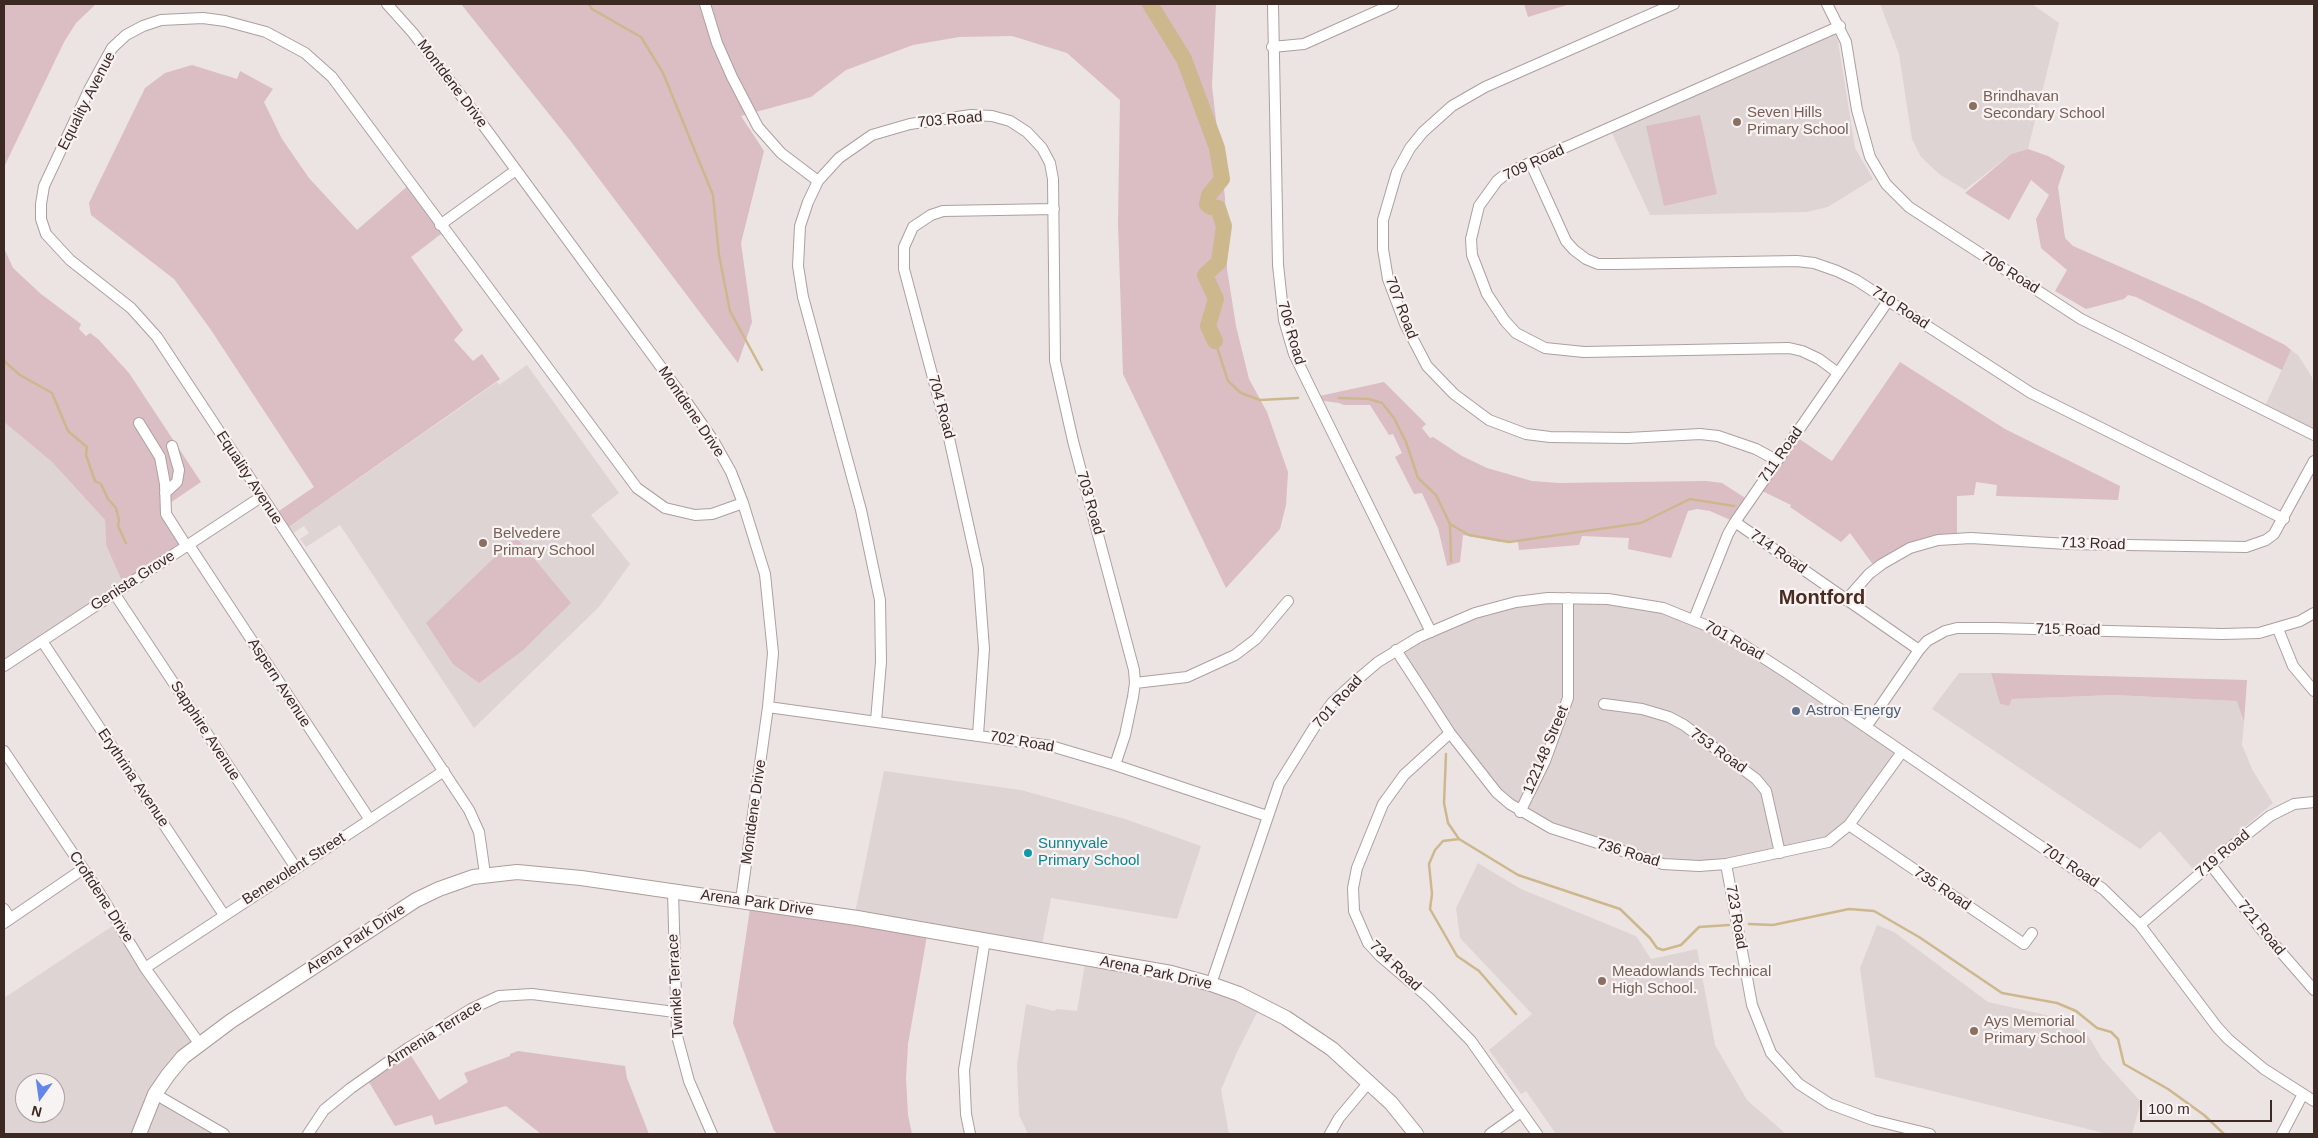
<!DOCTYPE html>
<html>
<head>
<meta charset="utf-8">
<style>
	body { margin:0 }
	#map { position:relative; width:2318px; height:1138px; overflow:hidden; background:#ece3e3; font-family:Arial,sans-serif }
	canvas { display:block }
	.frame { position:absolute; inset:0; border:5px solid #3c2924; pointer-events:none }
	.north { position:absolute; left:15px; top:1073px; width:50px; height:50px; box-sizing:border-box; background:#f8f3f3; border:1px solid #ada2a0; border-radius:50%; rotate:194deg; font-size:14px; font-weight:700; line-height:20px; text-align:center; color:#3c2924 }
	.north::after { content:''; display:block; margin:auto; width:18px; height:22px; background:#6485e9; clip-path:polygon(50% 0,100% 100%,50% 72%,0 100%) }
	.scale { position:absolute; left:2140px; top:1100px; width:132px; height:22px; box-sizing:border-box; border:2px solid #3c2924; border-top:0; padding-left:6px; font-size:15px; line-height:18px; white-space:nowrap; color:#3c2924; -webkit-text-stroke:4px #f8f3f3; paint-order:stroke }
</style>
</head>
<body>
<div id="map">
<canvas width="2318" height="1138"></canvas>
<div class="frame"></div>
<div class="north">N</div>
<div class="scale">100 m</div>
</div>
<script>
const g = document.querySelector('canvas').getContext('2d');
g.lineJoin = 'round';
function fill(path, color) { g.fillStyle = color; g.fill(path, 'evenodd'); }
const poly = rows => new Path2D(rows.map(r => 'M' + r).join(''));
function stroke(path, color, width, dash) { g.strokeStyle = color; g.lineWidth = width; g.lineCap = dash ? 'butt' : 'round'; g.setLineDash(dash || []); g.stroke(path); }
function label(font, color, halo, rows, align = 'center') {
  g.font = font + ' Arial,sans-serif'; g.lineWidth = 4.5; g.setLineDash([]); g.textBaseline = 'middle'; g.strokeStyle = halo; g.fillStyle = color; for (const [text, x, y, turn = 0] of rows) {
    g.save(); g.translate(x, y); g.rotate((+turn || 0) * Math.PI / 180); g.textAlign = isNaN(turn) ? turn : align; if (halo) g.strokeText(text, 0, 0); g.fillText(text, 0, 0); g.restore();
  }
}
const built = poly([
	[1880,4,2032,4,2059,23,2028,149,2011,154,1965,190,1939,174,1921,157,1912,139,1899,54],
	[1833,29,1838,41,1855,148,1873,179,1828,207,1807,212,1650,215,1610,129],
	[2291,350,2298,355,2312,377,2314,387,2314,435,2263,410],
	[527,365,619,493,591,515,630,564,599,607,474,728,340,525,306,547,300,539,309,533,304,526,293,533,289,527,497,382,499,385],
	[4,422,52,462,105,520,106,545,124,586,4,666],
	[1586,598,1694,619,1902,752,1850,825,1828,842,1680,867,1551,829,1496,793,1396,651,1494,608],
	[1959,673,1991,673,2000,704,2009,706,2012,699,2114,695,2238,701,2244,722,2242,745,2253,771,2273,803,2194,870,2160,831,2140,849,1932,709],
	[884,771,1021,790,1125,819,1201,846,1177,919,1051,898,1041,950,854,918],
	[1478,863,1521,889,1636,936,1651,959,1697,949,1715,1045,1747,1100,1786,1134,1556,1134,1526,1091,1521,1094,1489,1050,1532,1014,1460,938,1456,908],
	[117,923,199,1043,156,1094,225,1134,4,1134,4,998],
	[25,1083,55,1083,55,1113,25,1113],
	[1877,925,1894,932,1988,1002,2046,1015,2072,1026,2089,1037,2102,1059,2141,1102,2132,1134,2108,1134,1875,1077,1860,968],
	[1086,958,1151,969,1261,1005,1237,1052,1221,1090,1229,1134,1028,1134,1019,1115,1017,1065,1026,1004,1054,1011,1057,1009,1077,1011]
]);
const green = poly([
	[4,4,96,4,76,23,64,42,4,167],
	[461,4,1216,4,1212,86,1225,197,1227,269,1236,326,1249,379,1267,412,1288,472,1286,505,1280,529,1226,588,1123,374,1118,223,1120,100,1067,53,1012,36,959,37,913,45,846,70,811,97,741,116,764,151,741,243,752,322,738,363,569,139],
	[1524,4,1570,4,1528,17],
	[192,65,237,79,240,71,273,89,264,102,282,139,309,178,357,230,410,184,445,231,411,257,463,330,454,340,473,361,482,354,500,379,283,531,273,515,314,487,211,330,174,279,91,215,89,203,145,88,165,73],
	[1700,115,1717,194,1664,206,1646,126],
	[2028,149,2048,156,2065,166,2058,187,2065,238,2073,246,2198,301,2285,345,2291,350,2282,370,2136,297,2128,295,2124,299,2086,309,2055,291,2067,270,2041,248,2036,219,2049,195,2031,180,2009,220,1965,193,2011,154],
	[4,248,13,268,41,294,81,324,79,329,86,336,90,333,98,339,129,373,201,482,167,505,187,546,124,586,106,545,105,520,52,462,4,422],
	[1900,362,2005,429,2120,486,2118,500,1996,496,1997,485,1976,482,1974,495,1957,496,1957,535,1874,566,1850,533,1841,542,1790,507,1791,505,1758,489,1795,436,1832,461],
	[1384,382,1426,424,1422,428,1430,438,1433,437,1462,456,1487,468,1532,481,1558,483,1707,481,1722,483,1750,501,1735,522,1710,511,1697,509,1688,511,1671,558,1628,549,1629,538,1582,536,1579,545,1519,550,1518,542,1500,542,1463,535,1460,562,1447,566,1438,528,1422,493,1414,494,1395,457,1402,453,1393,434,1389,435,1370,405,1344,405,1339,403,1317,400,1315,397],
	[516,537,571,603,522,651,479,683,453,664,426,623],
	[1991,673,2247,680,2244,722,2237,701,2114,695,2012,699,2009,706,2000,704],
	[751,902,928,930,908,1044,906,1078,908,1115,912,1134,778,1134,774,1131,733,1023],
	[518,1051,625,1066,627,1078,649,1134,541,1134,506,1106,435,1125,432,1115,395,1126,369,1082,410,1054,439,1100,468,1082,464,1073,510,1056,510,1054]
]);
const stream = poly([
	[589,4,592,9,641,37,663,73,713,195,719,255,730,311,762,370],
	[1215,341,1228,381,1241,393,1260,400,1298,398],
	[4,361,20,375,52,393,68,431,87,447,86,455,95,481,101,484,108,499,116,508,119,520,118,526,126,543],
	[1339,398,1369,399,1382,403,1394,418,1406,442,1418,478,1436,495,1450,524,1451,561],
	[1450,524,1469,535,1509,542,1641,523,1690,499,1734,506],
	[1446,754,1444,803,1448,823,1459,839,1518,875,1620,909,1650,938,1657,948,1663,950,1681,945,1699,927,1729,925],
	[1459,839,1443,841,1435,850,1429,864,1432,894,1430,909,1457,956,1479,971,1516,1014],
	[1749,924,1773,925,1849,909,1874,911,1919,937,2002,993,2057,1003,2076,1011,2097,1028,2111,1032,2118,1039,2124,1064,2168,1089,2204,1115,2224,1134]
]);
const river = poly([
	[1150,4,1184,59,1217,148,1222,179,1209,195,1207,204,1211,207,1218,208,1224,226,1219,262,1205,275,1216,299,1208,326,1215,341]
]);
const street = poly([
	[387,4,413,33,472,110,686,401,713,440,731,472,743,503,765,574,773,653,768,707,741,900],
	[705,4,717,43,732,77,758,127,781,153,818,181],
	[1273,4,1278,265,1284,320,1294,354,1309,385,1431,632],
	[1674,4,1485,87,1452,106,1423,132,1410,148,1397,172,1383,220,1383,249,1388,279,1405,324,1427,366,1454,394,1489,420,1526,434,1550,437,1628,438,1700,434,1718,436,1756,449,1776,460],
	[1827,4,1846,42,1857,110,1870,157,1886,184,1909,207,2081,319,2314,435],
	[1272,47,1304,44,1393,4],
	[1531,164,1566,241,1574,250,1586,259,1598,264,1616,264,1797,261,1814,263,1837,271,1856,280,2031,393,2284,519],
	[440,225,516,170],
	[1838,373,1819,359,1802,351,1789,348,1584,352,1545,348,1516,333,1505,321,1487,294,1479,273,1472,255,1471,239,1479,206,1497,181,1507,173,1840,26],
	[139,423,160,457,165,484,166,514,187,547],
	[165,493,177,482,179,470,172,446],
	[1735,522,1919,650],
	[189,545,370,820],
	[114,593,296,868],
	[1846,600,1869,574,1882,564,1910,548,1938,540,1971,538,2067,544,2246,547,2266,540,2274,534,2314,461],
	[1694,619,1728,534,1735,522,1888,301],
	[2278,629,2293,666,2314,691],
	[42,641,224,915],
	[1396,650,1450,733,1497,793,1510,804,1551,828,1663,864,1699,866,1726,864,1828,842,1849,825,1902,752],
	[4,666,261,497],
	[1135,683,1187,677,1235,655,1256,639,1288,601],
	[1604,704,1642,709,1669,717,1684,725,1756,779,1766,791,1780,853],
	[768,707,1051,746,1115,765,1267,816],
	[876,721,881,662,880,600,861,510,803,297,798,266,800,226,808,202,818,181,839,158,872,135,910,124,971,115,992,116,1010,121,1027,132,1042,148,1050,163,1053,179,1055,361,1073,441,1134,670,1135,683,1133,697,1125,735,1115,765],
	[1866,727,1919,650,1927,641,1945,631,1957,628,1996,628,2222,634,2259,633,2300,621,2314,613],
	[1450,733,1404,775,1383,804,1357,868,1353,888,1354,911,1368,943,1380,956,1429,998,1471,1041,1537,1134],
	[978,735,984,649,978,569,949,438,904,269,904,247,913,227,931,215,943,211,1054,209],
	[4,751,99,892,145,968,199,1043],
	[1520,812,1545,761,1568,698,1568,598],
	[1849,825,2024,944,2032,933],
	[1726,864,1752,1005,1771,1053,1799,1084,1830,1104,1873,1120,1930,1134],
	[2210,864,2260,928,2314,990],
	[485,874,479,832,469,810,157,337,131,308,70,260,46,234,41,219,41,204,44,186,89,90,112,48,126,35,143,26,161,20,203,18,225,21,266,32,305,53,332,77,637,488,665,508,695,515,712,514,743,503],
	[673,891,677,1036,689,1081,712,1134],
	[4,909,10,918],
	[4,923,83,869],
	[2140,925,2232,846,2270,816,2294,804,2314,802],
	[145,968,444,771],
	[1211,984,1279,784,1315,726,1332,703,1358,679,1378,662,1419,637,1475,613,1516,602,1548,598,1608,599,1663,608,1725,633,1793,677,2103,889,2140,925,2217,1027,2228,1039,2264,1069,2314,1101],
	[155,1094,224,1134],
	[308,1134,324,1110,351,1088,408,1048,471,1009,499,996,532,994,675,1012],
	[970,1134,966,1114,964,1070,985,940],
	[1330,1134,1339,1118,1370,1081],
	[1490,1134,1521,1112],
	[2282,1134,2303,1094]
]);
const secondary = poly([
	[139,1134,155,1094,168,1075,183,1057,231,1021,416,900,439,889,473,877,517,872,581,878,857,918,1171,973,1211,984,1239,994,1286,1018,1332,1049,1391,1103,1416,1134]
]);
const markers = [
	[1973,106,5,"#8d6e63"],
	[1737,122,5,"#8d6e63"],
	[483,543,5,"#8d6e63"],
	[1796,711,5,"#5c6f8a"],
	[1028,853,5,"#0f9aa8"],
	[1602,981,5,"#8d6e63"],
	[1974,1031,5,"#8d6e63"]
];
const streetNames = [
	["Montdene Drive",452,84,53],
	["Equality Avenue",87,101,-63],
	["703 Road",950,120,-5],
	["709 Road",1534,163,-25],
	["706 Road",2010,273,32],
	["707 Road",1401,308,69],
	["710 Road",1900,308,33],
	["706 Road",1291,333,74],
	["704 Road",941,407,75],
	["Montdene Drive",691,412,56],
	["711 Road",1781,455,-55],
	["Equality Avenue",249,478,57],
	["703 Road",1090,503,74],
	["713 Road",2093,544,2],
	["714 Road",1778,552,35],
	["Genista Grove",133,581,-33],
	["715 Road",2068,630,1],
	["701 Road",1734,641,29],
	["Aspern Avenue",279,683,57],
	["701 Road",1338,702,-48],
	["Sapphire Avenue",205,731,57],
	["702 Road",1022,742,10],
	["122148 Street",1546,750,-67],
	["753 Road",1718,751,36],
	["Erythrina Avenue",133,778,56],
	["Montdene Drive",754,812,-82],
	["736 Road",1628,853,17],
	["719 Road",2223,854,-40],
	["701 Road",2070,866,34],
	["Benevolent Street",294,869,-33],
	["735 Road",1942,889,34],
	["Croftdene Drive",101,897,57],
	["Arena Park Drive",757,903,8],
	["723 Road",1736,917,80],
	["721 Road",2261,928,51],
	["Arena Park Drive",356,939,-33],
	["734 Road",1395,966,44],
	["Arena Park Drive",1156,973,12],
	["Twinkle Terrace",676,986,-93],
	["Armenia Terrace",434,1034,-32]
];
const educationNames = [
	["Brindhavan",1983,97],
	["Secondary School",1983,114],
	["Seven Hills",1747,113],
	["Primary School",1747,130],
	["Belvedere",493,534],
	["Primary School",493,551],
	["Meadowlands Technical",1612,972],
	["High School.",1612,989],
	["Ays Memorial",1984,1022],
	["Primary School",1984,1039]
];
const serviceNames = [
	["Astron Energy",1806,711]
];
const cultureNames = [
	["Sunnyvale",1038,844],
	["Primary School",1038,861]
];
const districtNames = [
	["Montford",1822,598]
];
fill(built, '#dfd4d4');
fill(green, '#dbbdc4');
stroke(stream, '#cdb88e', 2.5);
stroke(river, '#cdb88e', 16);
stroke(street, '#ada09e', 12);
stroke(secondary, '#ae9c9a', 16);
stroke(street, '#fff', 10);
stroke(secondary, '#fff', 14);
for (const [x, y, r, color] of markers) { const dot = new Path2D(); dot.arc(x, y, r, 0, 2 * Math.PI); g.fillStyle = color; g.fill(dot); stroke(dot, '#f8f3f3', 2); }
label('15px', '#3c2924', '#f8f3f3', streetNames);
label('15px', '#785e54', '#f8f3f3', educationNames, 'left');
label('15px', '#4e5e75', '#f8f3f3', serviceNames, 'left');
label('15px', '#0d838f', '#f8f3f3', cultureNames, 'left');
label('bold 20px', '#4c2c21', '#f8f3f3', districtNames);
</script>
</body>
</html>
